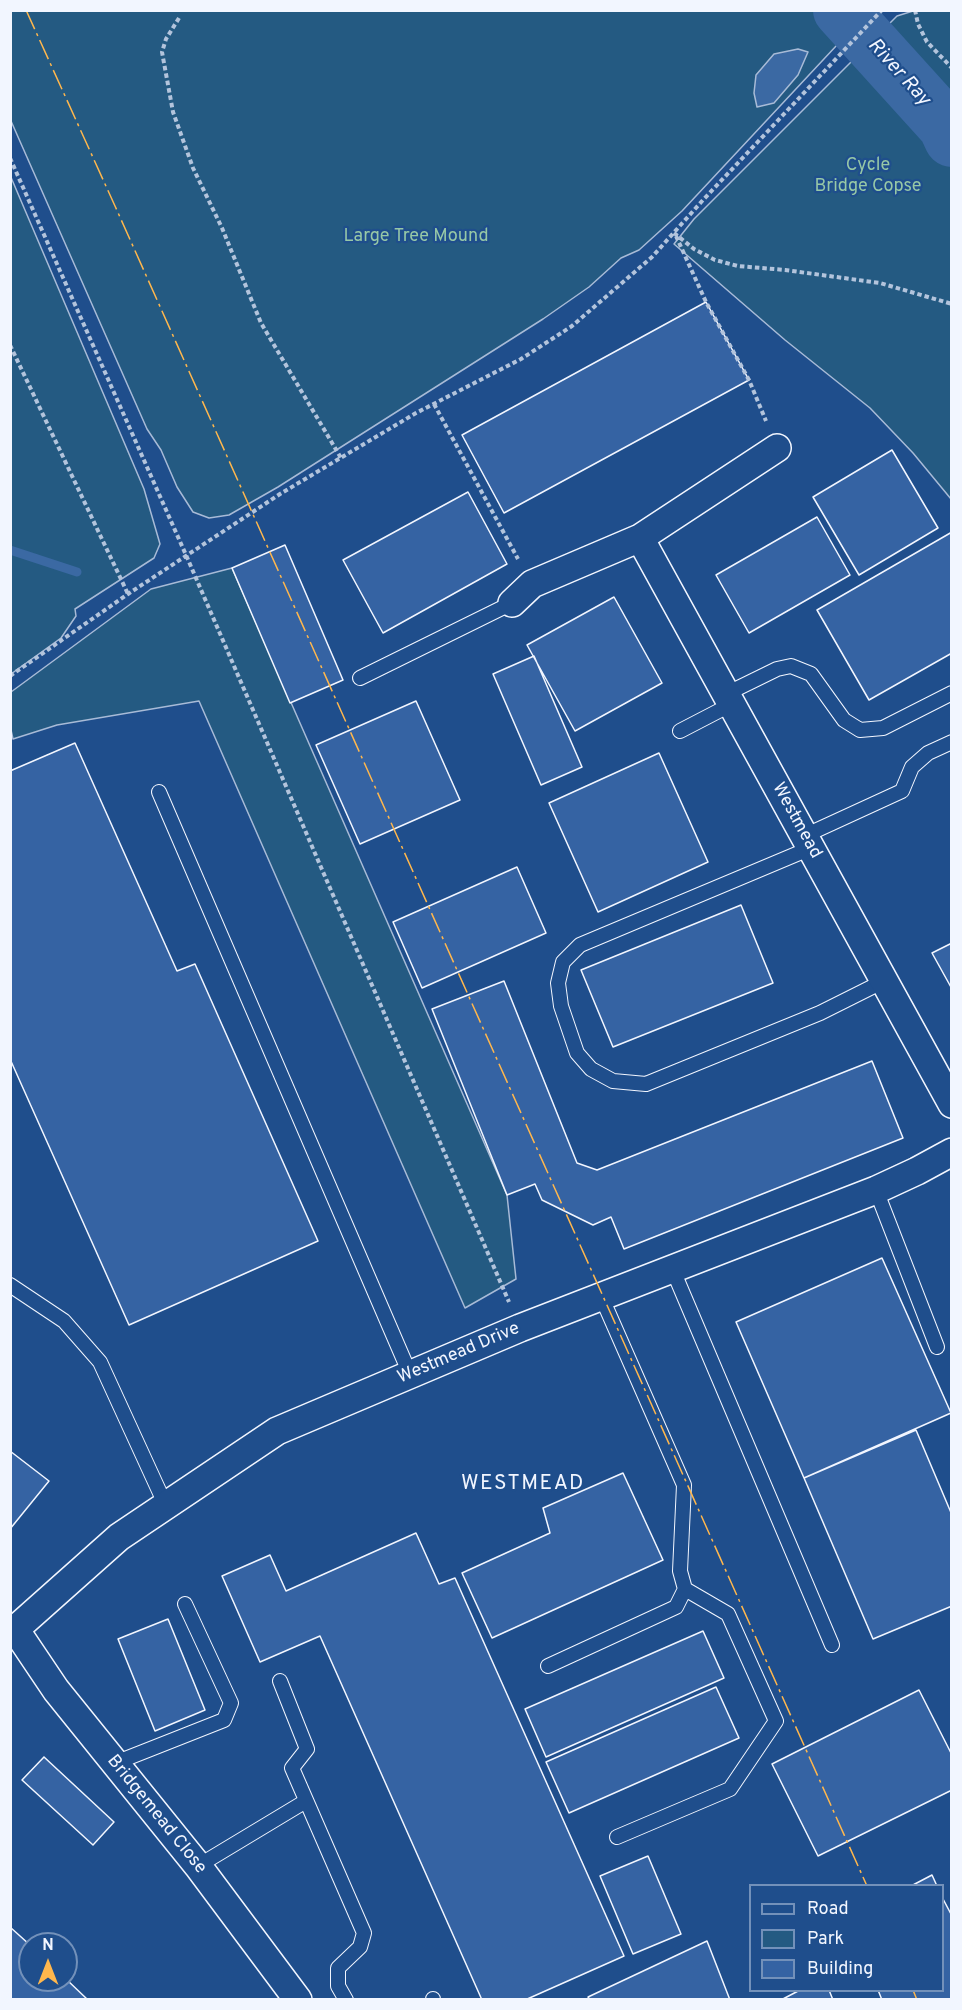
<!DOCTYPE html>
<html>
<head>
<meta charset="utf-8">
<style>
	body { margin:0 }
	#map { position:relative; width:962px; height:2010px; overflow:hidden; background:#1f4e8c; font-family:Overpass,sans-serif }
	canvas { display:block }
	.frame { position:absolute; inset:0; border:12px solid #f2f6ff; pointer-events:none }
	.legend { position:absolute; left:749px; top:1884px; width:195px; height:108px; box-sizing:border-box; background:#1f4e8c; border:2px solid #7391ba; margin:0; padding:8px 10px; list-style:none; font-size:18px; color:#f2f6ff }
	.legend li { display:flex; align-items:center; gap:12px; height:30px }
	.legend b { width:30px; border:2px solid #7391ba }
	.north { position:absolute; left:18px; top:1932px; width:60px; height:60px; box-sizing:border-box; background:#1f4e8c; border:2px solid #7391ba; border-radius:50%; rotate:0deg; font-size:16px; font-weight:700; line-height:24px; text-align:center; color:#f2f6ff }
	.north::after { content:''; display:block; margin:auto; width:21px; height:27px; background:#ffb74d; clip-path:polygon(50% 0,100% 100%,50% 72%,0 100%) }
</style>
</head>
<body>
<div id="map">
<canvas width="962" height="2010"></canvas>
<div class="frame"></div>
<ul class="legend">
<li><b style="height:8px;background:#1f4e8c"></b>Road</li>
<li><b style="height:16px;background:#245a82"></b>Park</li>
<li><b style="height:16px;background:#3563a3"></b>Building</li>
</ul>
<div class="north">N</div>
</div>
<script>
const g = document.querySelector('canvas').getContext('2d');
g.lineJoin = 'round';
function fill(path, color) { g.fillStyle = color; g.fill(path, 'evenodd'); }
const poly = rows => new Path2D(rows.map(r => 'M' + r).join(''));
function stroke(path, color, width, dash) { g.strokeStyle = color; g.lineWidth = width; g.lineCap = dash ? 'butt' : 'round'; g.setLineDash(dash || []); g.stroke(path); }
function label(font, color, halo, rows, align = 'center') {
  g.font = font + ' Overpass,sans-serif'; g.lineWidth = 4.5; g.setLineDash([]); g.textBaseline = 'middle'; g.strokeStyle = halo; g.fillStyle = color; for (const [text, x, y, turn = 0] of rows) {
    g.save(); g.translate(x, y); g.rotate((+turn || 0) * Math.PI / 180); g.textAlign = isNaN(turn) ? turn : align; if (halo) g.strokeText(text, 0, 0); g.fillText(text, 0, 0); g.restore();
  }
}
const green = poly([
	[832,10,851,30,682,211,639,250,621,258,589,287,543,319,278,487,229,515,209,518,193,512,177,487,161,450,147,429,11,121,10,11,832,10],
	[913,11,951,11,951,499,913,453,870,408,785,340,674,244,694,219,897,16,913,11],
	[10,175,144,489,160,544,154,558,75,609,76,616,61,638,11,674,10,175],
	[232,568,507,1195,516,1279,465,1308,199,701,57,725,13,739,11,730,11,692,151,589,232,568]
]);
const water = poly([
	[798,49,808,52,798,75,774,103,757,107,754,93,756,75,774,54,798,49]
]);
const stream = poly([
	[10,550,77,572]
]);
const river = poly([
	[841,10,946,126,952,139]
]);
const building = poly([
	[706,302,749,380,504,513,462,435,706,302],
	[892,450,938,528,859,575,813,497,892,450],
	[468,492,507,564,383,633,343,560,468,492],
	[817,517,850,575,749,633,716,575,817,517],
	[952,532,952,653,869,700,817,610,952,532],
	[285,545,343,680,290,703,232,568,285,545],
	[614,597,662,683,575,731,527,645,614,597],
	[534,656,582,767,541,785,493,674,534,656],
	[416,701,460,800,360,844,316,745,416,701],
	[75,743,177,971,195,964,318,1241,129,1325,10,1059,10,771,75,743],
	[659,753,708,862,598,912,549,803,659,753],
	[517,867,546,933,422,988,393,922,517,867],
	[741,905,773,983,613,1047,581,970,741,905],
	[952,943,952,989,932,953,952,943],
	[504,981,577,1163,597,1170,872,1061,903,1138,624,1249,611,1217,593,1225,542,1200,535,1184,507,1195,432,1009,504,981],
	[882,1258,951,1413,804,1478,736,1322,882,1258],
	[916,1430,952,1515,952,1606,873,1639,804,1478,916,1430],
	[10,1451,49,1481,10,1529,10,1451],
	[623,1473,663,1560,492,1638,462,1573,550,1533,543,1508,623,1473],
	[416,1533,439,1584,455,1578,624,1956,525,2000,482,2000,320,1636,260,1662,222,1576,270,1555,286,1591,416,1533],
	[168,1619,205,1710,155,1731,118,1639,168,1619],
	[703,1631,724,1678,546,1757,525,1709,703,1631],
	[716,1687,739,1738,569,1813,546,1762,716,1687],
	[919,1690,952,1755,952,1790,818,1856,772,1764,919,1690],
	[44,1757,114,1822,93,1845,22,1780,44,1757],
	[648,1856,681,1934,633,1954,600,1876,648,1856],
	[932,1875,937,1886,911,1886,932,1875],
	[942,1897,952,1916,952,2000,882,2000,878,1990,942,1990,942,1897],
	[10,1927,30,1945,30,1980,66,1979,88,2000,10,2000,10,1927],
	[707,1941,730,2000,590,2000,588,1997,707,1941],
	[800,1990,829,1990,833,2000,781,2000,800,1990]
]);
const path = poly([
	[915,10,918,24,927,42,952,68],
	[179,18,166,39,162,52,173,112,193,168,222,228,261,323,341,458],
	[10,158,186,555,509,1302],
	[674,233,694,249,715,260,738,266,785,270,880,283,952,304],
	[676,236,706,302,749,380,766,421],
	[10,345,128,594],
	[434,404,518,559],
	[10,676,128,594,280,494,416,413,521,359,572,326,652,257,703,200,882,10]
]);
const lane = poly([
	[360,678,512,603],
	[726,694,777,669,791,666,811,674,844,720,860,730,883,728,952,693],
	[680,731,732,704],
	[159,792,410,1374],
	[804,836,902,791,912,767,928,753,952,742],
	[811,848,580,945,563,962,558,983,561,1006,577,1053,591,1069,613,1081,646,1084,820,1013,884,981],
	[876,1190,937,1347],
	[672,1268,832,1645],
	[10,1285,64,1321,100,1362,166,1506],
	[548,1666,676,1607,685,1589,680,1571,684,1485,601,1296],
	[280,1681,307,1749,292,1768,364,1933,360,1947,338,1968,338,1986,346,2000],
	[115,1763,224,1720,231,1703,185,1604],
	[617,1837,730,1789,776,1721,728,1614,685,1589],
	[198,1866,306,1801],
	[433,2000,433,1999]
]);
const street = poly([
	[640,538,777,448],
	[512,603,532,584,640,538,952,1104],
	[15,1629,56,1690,198,1866,298,2000],
	[10,1634,119,1537,277,1431,520,1328,876,1190,917,1171,952,1152]
]);
const power = poly([
	[26,10,115,206,867,1886],
	[913,1990,917,2000]
]);
const parkNames = [
	["Cycle",868,166],
	["Bridge Copse",868,187],
	["Large Tree Mound",416,237]
];
const streetNames = [
	["Westmead",796,821,61],
	["Westmead Drive",459,1354,-23],
	["Bridgemead Close",156,1815,51]
];
const waterNames = [
	["River Ray",898,73,48]
];
const quarterNames = [
	["WESTMEAD",523,1485]
];
fill(green, '#245a82');
stroke(green, '#a8bbd7', 1.5);
fill(water, '#3b69a3');
stroke(water, '#a8bbd7', 1.5);
stroke(stream, '#3b69a3', 9);
stroke(river, '#3b69a3', 56);
fill(building, '#3563a3');
stroke(building, '#f2f6ff', 1.5);
stroke(lane, '#f2f6ff', 16);
stroke(street, '#f2f6ff', 30);
stroke(path, '#b3c4dc', 4, [4.5, 3]);
stroke(lane, '#1f4e8c', 14);
stroke(street, '#1f4e8c', 27);
stroke(power, '#ffb74d', 1.5, [21, 4.5, 3, 4.5]);
label('18px', '#97c8a6', '#1f4e8c', parkNames);
label('18px', '#f2f6ff', '#1f4e8c', streetNames);
label('italic 20px', '#f2f6ff', '#1f4e8c', waterNames);
g.letterSpacing = '1.5px';
label('21px', '#f2f6ff', '#1f4e8c', quarterNames);
g.letterSpacing = '0px';
</script>
</body>
</html>
